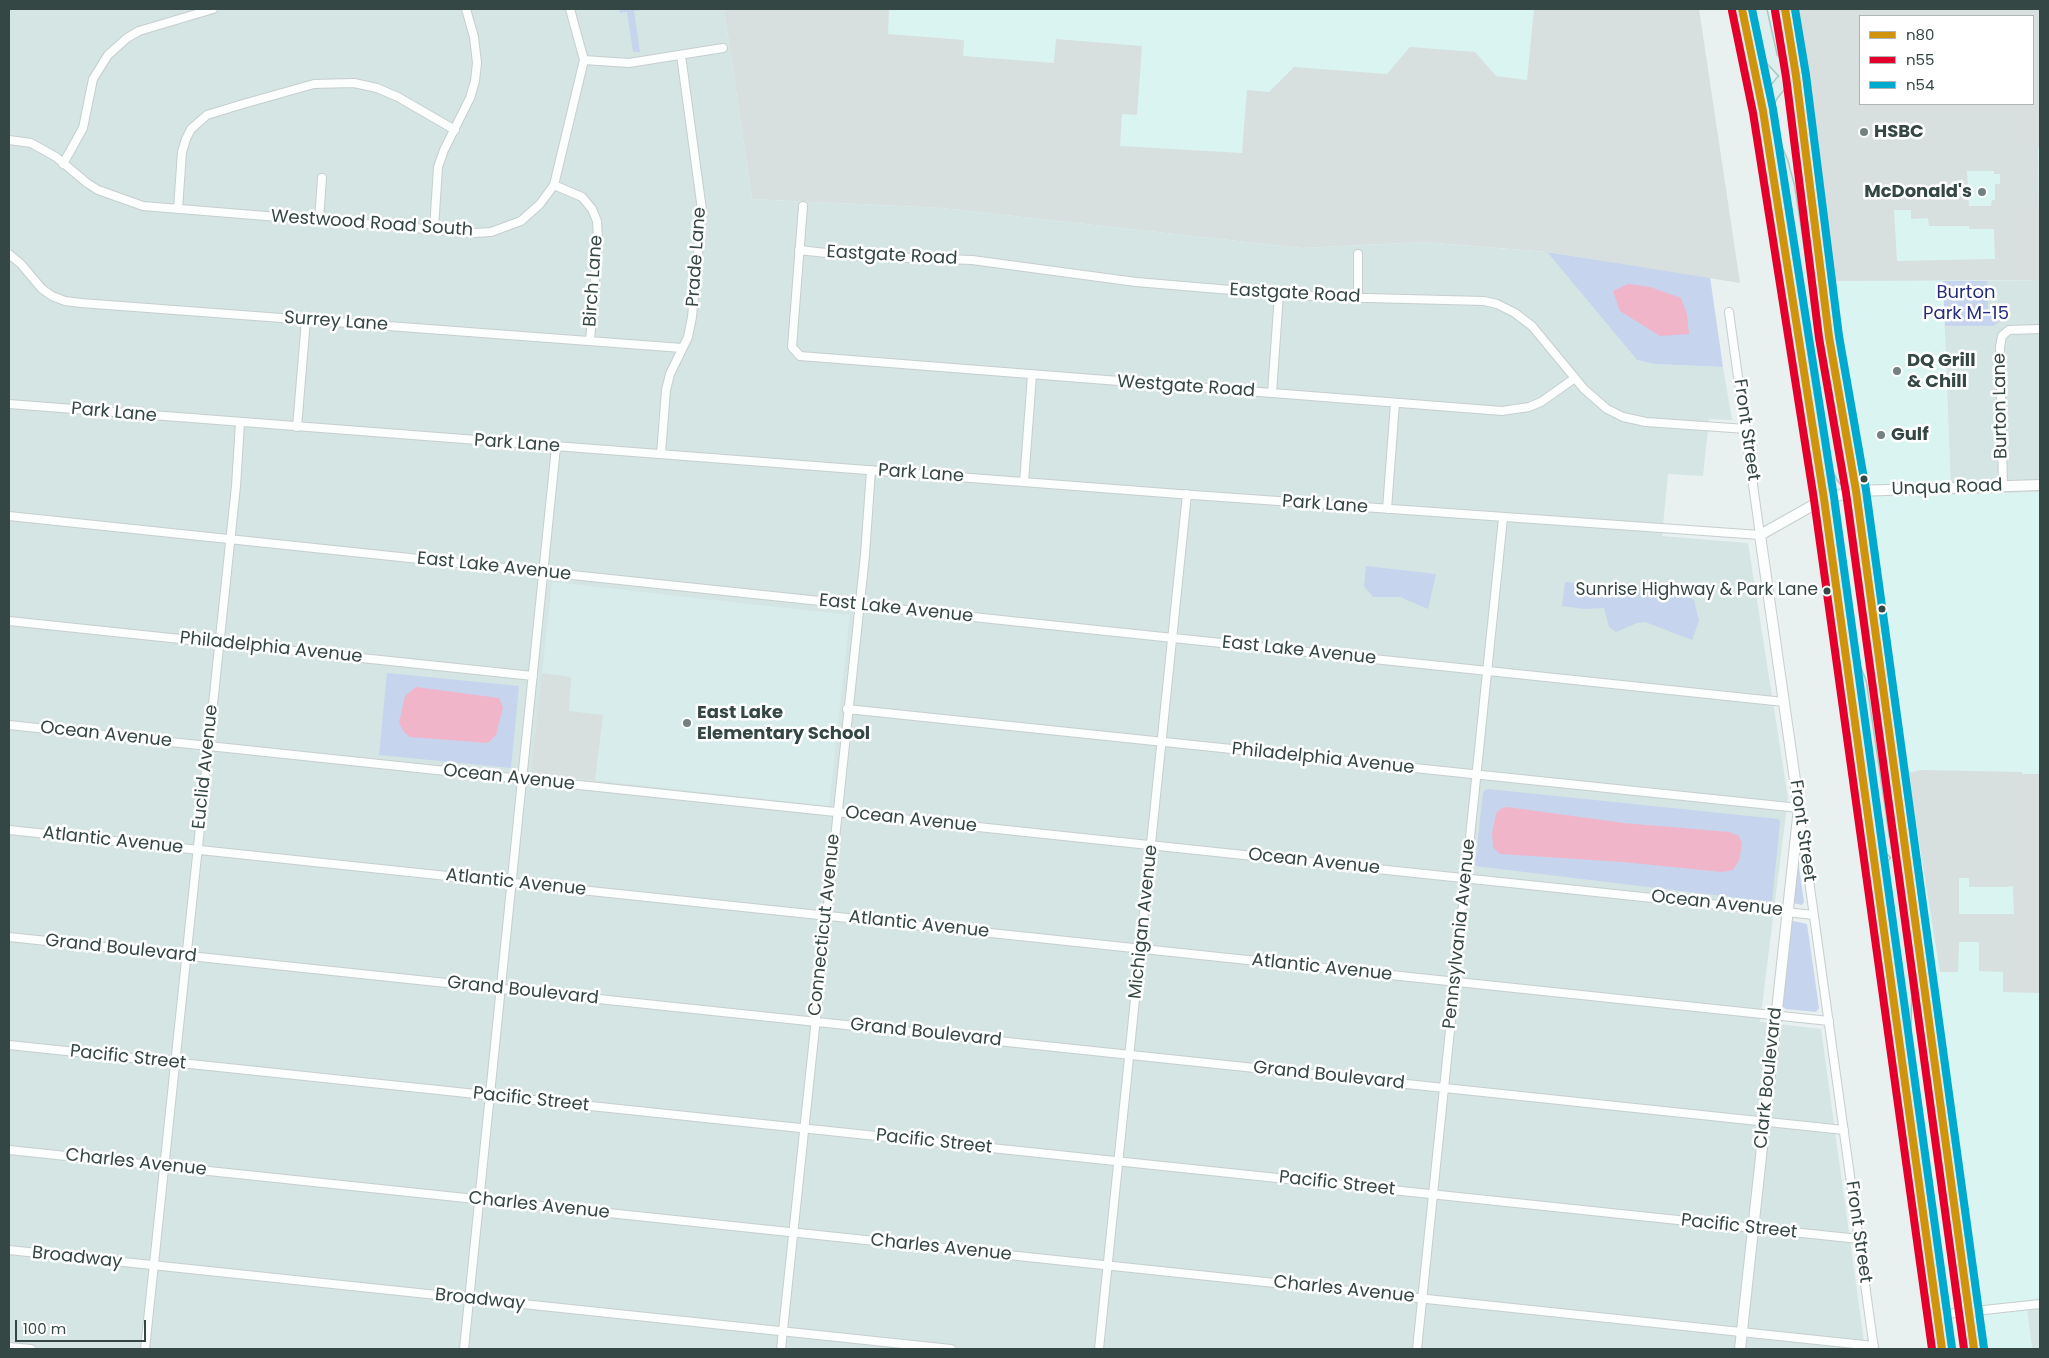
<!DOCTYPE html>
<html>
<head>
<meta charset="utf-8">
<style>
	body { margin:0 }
	#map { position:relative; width:2049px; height:1358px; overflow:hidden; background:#e8f0f0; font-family:Poppins,sans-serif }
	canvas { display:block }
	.frame { position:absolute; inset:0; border:10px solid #344744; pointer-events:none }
	.legend { position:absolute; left:1859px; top:15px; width:175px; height:90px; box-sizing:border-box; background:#fff; border:1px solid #aeb5b4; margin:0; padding:6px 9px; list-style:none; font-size:15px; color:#344744 }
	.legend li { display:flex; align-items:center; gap:10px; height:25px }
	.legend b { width:25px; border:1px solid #aeb5b4 }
	.scale { position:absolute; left:15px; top:1320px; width:131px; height:22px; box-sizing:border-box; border:2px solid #344744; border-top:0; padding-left:6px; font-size:15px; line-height:18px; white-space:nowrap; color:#344744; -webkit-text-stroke:4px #fff; paint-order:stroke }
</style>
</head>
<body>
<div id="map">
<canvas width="2049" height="1358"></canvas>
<div class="frame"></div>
<ul class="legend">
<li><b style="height:6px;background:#d0930e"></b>n80</li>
<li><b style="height:6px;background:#e4002b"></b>n55</li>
<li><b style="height:6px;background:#00a9ce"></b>n54</li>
</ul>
<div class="scale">100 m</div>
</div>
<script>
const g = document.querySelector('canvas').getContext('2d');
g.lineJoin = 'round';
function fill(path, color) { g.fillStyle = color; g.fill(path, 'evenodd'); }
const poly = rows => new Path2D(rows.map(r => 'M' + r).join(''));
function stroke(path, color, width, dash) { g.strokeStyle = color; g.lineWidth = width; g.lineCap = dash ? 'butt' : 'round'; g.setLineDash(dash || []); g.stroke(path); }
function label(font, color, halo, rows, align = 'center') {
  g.font = font + ' Poppins,sans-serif'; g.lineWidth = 5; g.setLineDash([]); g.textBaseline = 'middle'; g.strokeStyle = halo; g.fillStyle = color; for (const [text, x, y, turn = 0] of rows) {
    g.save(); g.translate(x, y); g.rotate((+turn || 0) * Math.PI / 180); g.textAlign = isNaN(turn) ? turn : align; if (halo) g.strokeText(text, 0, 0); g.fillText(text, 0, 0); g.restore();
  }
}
const residential = poly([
	[9,9,724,9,752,199,943,208,1301,248,1424,242,1547,252,1637,360,1654,364,1723,367,1732,420,1709,419,1703,476,1668,474,1662,536,1748,543,1788,798,1760,1022,1821,1029,1865,1349,9,1349],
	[2040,280,2040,492,1951,495,1943,281],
	[2040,1299,2040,1349,2032,1349,2025,1300]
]);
const commercial = poly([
	[724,9,1699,9,1740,283,1548,252,1424,242,1301,248,943,208,752,199],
	[1790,9,2040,9,2040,280,1943,281,1951,495,2040,492,2040,1299,2026,1300,2032,1349,1978,1349,1865,497],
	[1860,16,2033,16,2033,104,1860,104]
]);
const education = poly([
	[552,582,850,615,829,806,531,773]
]);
const green = poly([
	[619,9,650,9,634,11,640,52,633,52,627,12,620,13],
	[1547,252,1710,277,1723,367,1654,364,1637,360],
	[1943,281,1987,281,1988,309,2000,321,1994,326,1945,326],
	[1366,566,1436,574,1428,609,1400,597,1373,597,1364,586],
	[1565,582,1685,594,1694,600,1699,621,1692,640,1645,622,1637,623,1616,632,1609,627,1604,608,1584,609,1562,606],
	[387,673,519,686,511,768,379,755],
	[1488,789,1778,819,1780,822,1772,902,1475,866,1483,792],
	[1798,861,1804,902,1802,905,1793,903],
	[1793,921,1807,924,1819,1008,1816,1012,1786,1009,1782,1006,1791,923]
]);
const parking = poly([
	[724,9,889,10,888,34,964,40,963,56,1054,63,1056,39,1142,46,1137,115,1122,114,1120,146,1242,153,1247,90,1269,92,1294,67,1387,74,1410,47,1475,52,1496,76,1527,80,1534,9,1699,9,1740,283,1548,252,1424,242,1301,248,943,208,752,199],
	[1792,9,2040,9,2040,147,2038,148,2040,280,1831,281],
	[1860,16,2033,16,2033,104,1860,104],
	[1967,171,1994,171,1994,174,2000,174,2000,184,1995,184,1995,200,1992,200,1991,206,1969,206],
	[1894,210,1911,210,1911,219,1928,218,1929,226,1969,226,1969,229,1994,229,1995,259,1897,261],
	[542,673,571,677,569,711,603,715,595,780,531,773],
	[1921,770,2022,772,2022,774,2040,774,2040,993,2003,992,2003,972,1979,971,1979,942,1959,942,1958,972,1940,972,1908,773],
	[1959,878,1969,878,1969,887,2005,887,2013,886,2014,914,1959,914]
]);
const water = poly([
	[1628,284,1650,287,1681,298,1687,315,1689,334,1660,336,1620,311,1613,291],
	[416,687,499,698,503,707,496,735,488,743,410,737,404,732,399,723,405,696],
	[1507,807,1624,823,1729,832,1739,836,1742,844,1739,860,1733,870,1722,872,1623,862,1500,854,1493,847,1492,833,1496,814,1500,809]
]);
const minor = poly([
	[584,60,629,63,723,48],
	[9,140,31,143,56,157,87,183,98,190,143,206,475,233,491,232,521,221,540,204,554,185,584,60,570,9],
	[63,164,83,128,93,79,108,55,127,38,139,31,213,9],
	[554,185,582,197,592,209,597,221,598,239,590,341],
	[803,206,792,347,800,356,1502,411,1529,407,1541,402,1575,378],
	[178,209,182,152,186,139,191,129,207,115,243,104,314,84,354,83,377,88,398,97,455,130],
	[319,220,322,178],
	[434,229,438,167,444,150,470,98,475,81,477,63,474,37,466,9],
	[799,250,853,256,972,260,1136,282,1279,294,1329,297,1484,301,1497,304,1515,313,1532,326,1584,389,1607,409,1623,417,1646,422,1746,429],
	[9,254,21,264,42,289,52,296,65,301,81,303,682,348],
	[1358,298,1358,254],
	[1272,393,1279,294],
	[9,404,1179,494,1760,535,1729,312],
	[297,427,306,320],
	[661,454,666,390,670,374,688,337,692,317,702,210,681,55],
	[1024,482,1032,375],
	[2003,486,2000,347,2002,336,2009,330,2040,329],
	[1387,509,1395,403],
	[9,516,1784,702],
	[9,621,533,676],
	[847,709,1799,808,1874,1349],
	[9,725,1814,915],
	[9,830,1829,1021],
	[9,937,1844,1130],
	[9,1045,1859,1239],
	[9,1150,1874,1346],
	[9,1250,951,1349],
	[1937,1315,2040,1304],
	[9,1347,31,1349],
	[145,1349,236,486,240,423],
	[464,1349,556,447],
	[781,1349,865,555,871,470],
	[1099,1349,1187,494],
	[1417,1349,1503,518]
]);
const tertiary = poly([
	[1740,1349,1799,808,1760,535,1824,499,1856,491,2040,485]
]);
const trunk = poly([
	[1742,9,1763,111,1824,499,1942,1349],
	[1760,9,1771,58,1783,71,1796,76],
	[1785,9,1796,76,1829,337,1856,491,1974,1349],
	[1763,111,1772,94,1782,82,1796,76],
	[1772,141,1781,161,1788,187,1828,445,1843,477,1855,490],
	[1852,663,1860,684,1883,840,1900,858],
	[1904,1036,1905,996,1890,876,1894,864,1900,858,1906,858]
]);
const bus1 = poly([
	[1742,9,1763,111,1824,499,1942,1349],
	[1785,9,1796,76,1829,337,1856,491,1974,1349]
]);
const bus2 = poly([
	[1732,11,1753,113,1814,500,1932,1349],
	[1775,11,1786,77,1819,338,1846,493,1964,1349]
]);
const bus3 = poly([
	[1752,9,1773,109,1834,497,1952,1348],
	[1795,9,1806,75,1839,336,1866,490,1984,1348]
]);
const markers = [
	[1864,132,5,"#738280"],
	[1982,192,5,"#738280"],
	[1897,371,5,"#738280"],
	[1881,435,5,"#738280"],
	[1864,479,4.5,"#344744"],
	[1827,591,4.5,"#344744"],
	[1882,609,4.5,"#344744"],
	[687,723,5,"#738280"]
];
const busNames = [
	["Sunrise Highway & Park Lane",1818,591]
];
const poiNames = [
	["HSBC",1874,132],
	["McDonald's",1972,192,"right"],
	["DQ Grill",1907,361],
	["& Chill",1907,382],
	["Gulf",1891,435],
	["East Lake",697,713],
	["Elementary School",697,734]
];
const streetNames = [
	["Westwood Road South",372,224,4],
	["Eastgate Road",892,256,3],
	["Prade Lane",697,257,-86],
	["Birch Lane",594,281,-86],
	["Eastgate Road",1295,294,3],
	["Surrey Lane",336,322,4],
	["Westgate Road",1186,387,4],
	["Burton Lane",2001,406,-91],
	["Park Lane",114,413,5],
	["Front Street",1746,430,82],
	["Park Lane",517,444,4],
	["Park Lane",921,474,4],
	["Unqua Road",1947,488,-2],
	["Park Lane",1325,505,4],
	["East Lake Avenue",494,567,6],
	["East Lake Avenue",896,609,6],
	["Philadelphia Avenue",271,648,6],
	["East Lake Avenue",1299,651,6],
	["Ocean Avenue",106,735,6],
	["Philadelphia Avenue",1323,759,6],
	["Euclid Avenue",206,767,-84],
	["Ocean Avenue",509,778,6],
	["Ocean Avenue",911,820,6],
	["Front Street",1802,831,82],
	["Atlantic Avenue",113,841,6],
	["Ocean Avenue",1314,862,6],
	["Atlantic Avenue",516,883,6],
	["Ocean Avenue",1717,904,6],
	["Michigan Avenue",1144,922,-84],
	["Connecticut Avenue",825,925,-84],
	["Atlantic Avenue",919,925,6],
	["Pennsylvania Avenue",1460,934,-84],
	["Grand Boulevard",121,949,6],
	["Atlantic Avenue",1322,968,6],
	["Grand Boulevard",523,991,6],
	["Grand Boulevard",926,1033,6],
	["Pacific Street",128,1058,6],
	["Grand Boulevard",1329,1076,6],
	["Clark Boulevard",1769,1078,-84],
	["Pacific Street",531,1100,6],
	["Pacific Street",934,1142,6],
	["Charles Avenue",136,1163,6],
	["Pacific Street",1337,1184,6],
	["Charles Avenue",539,1206,6],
	["Pacific Street",1739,1227,6],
	["Front Street",1858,1232,82],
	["Charles Avenue",941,1248,6],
	["Broadway",77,1258,6],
	["Charles Avenue",1344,1290,6],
	["Broadway",480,1300,6]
];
const parkNames = [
	["Burton",1966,293],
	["Park M-15",1966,314]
];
fill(residential, '#d5e5e4');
fill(commercial, '#daf4f1');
fill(education, '#d7eceb');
fill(green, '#c6d4ed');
fill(parking, '#d8dfdf');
fill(water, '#f1b5ca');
stroke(minor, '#c6cece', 10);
stroke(tertiary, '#c6cece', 12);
stroke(trunk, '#a2cac6', 15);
stroke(minor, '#fcfdfd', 8);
stroke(tertiary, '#fcfdfd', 10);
stroke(trunk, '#deeeee', 12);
stroke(bus1, '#d0930e', 8);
stroke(bus2, '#e4002b', 8);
stroke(bus3, '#00a9ce', 8);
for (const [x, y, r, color] of markers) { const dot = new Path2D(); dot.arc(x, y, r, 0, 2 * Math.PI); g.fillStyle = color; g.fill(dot); stroke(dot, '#fff', 2); }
label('17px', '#344744', '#fff', busNames, 'right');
label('bold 18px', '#344744', '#fff', poiNames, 'left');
label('18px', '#344744', '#fff', streetNames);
label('18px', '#232d7c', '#fff', parkNames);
</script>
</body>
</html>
